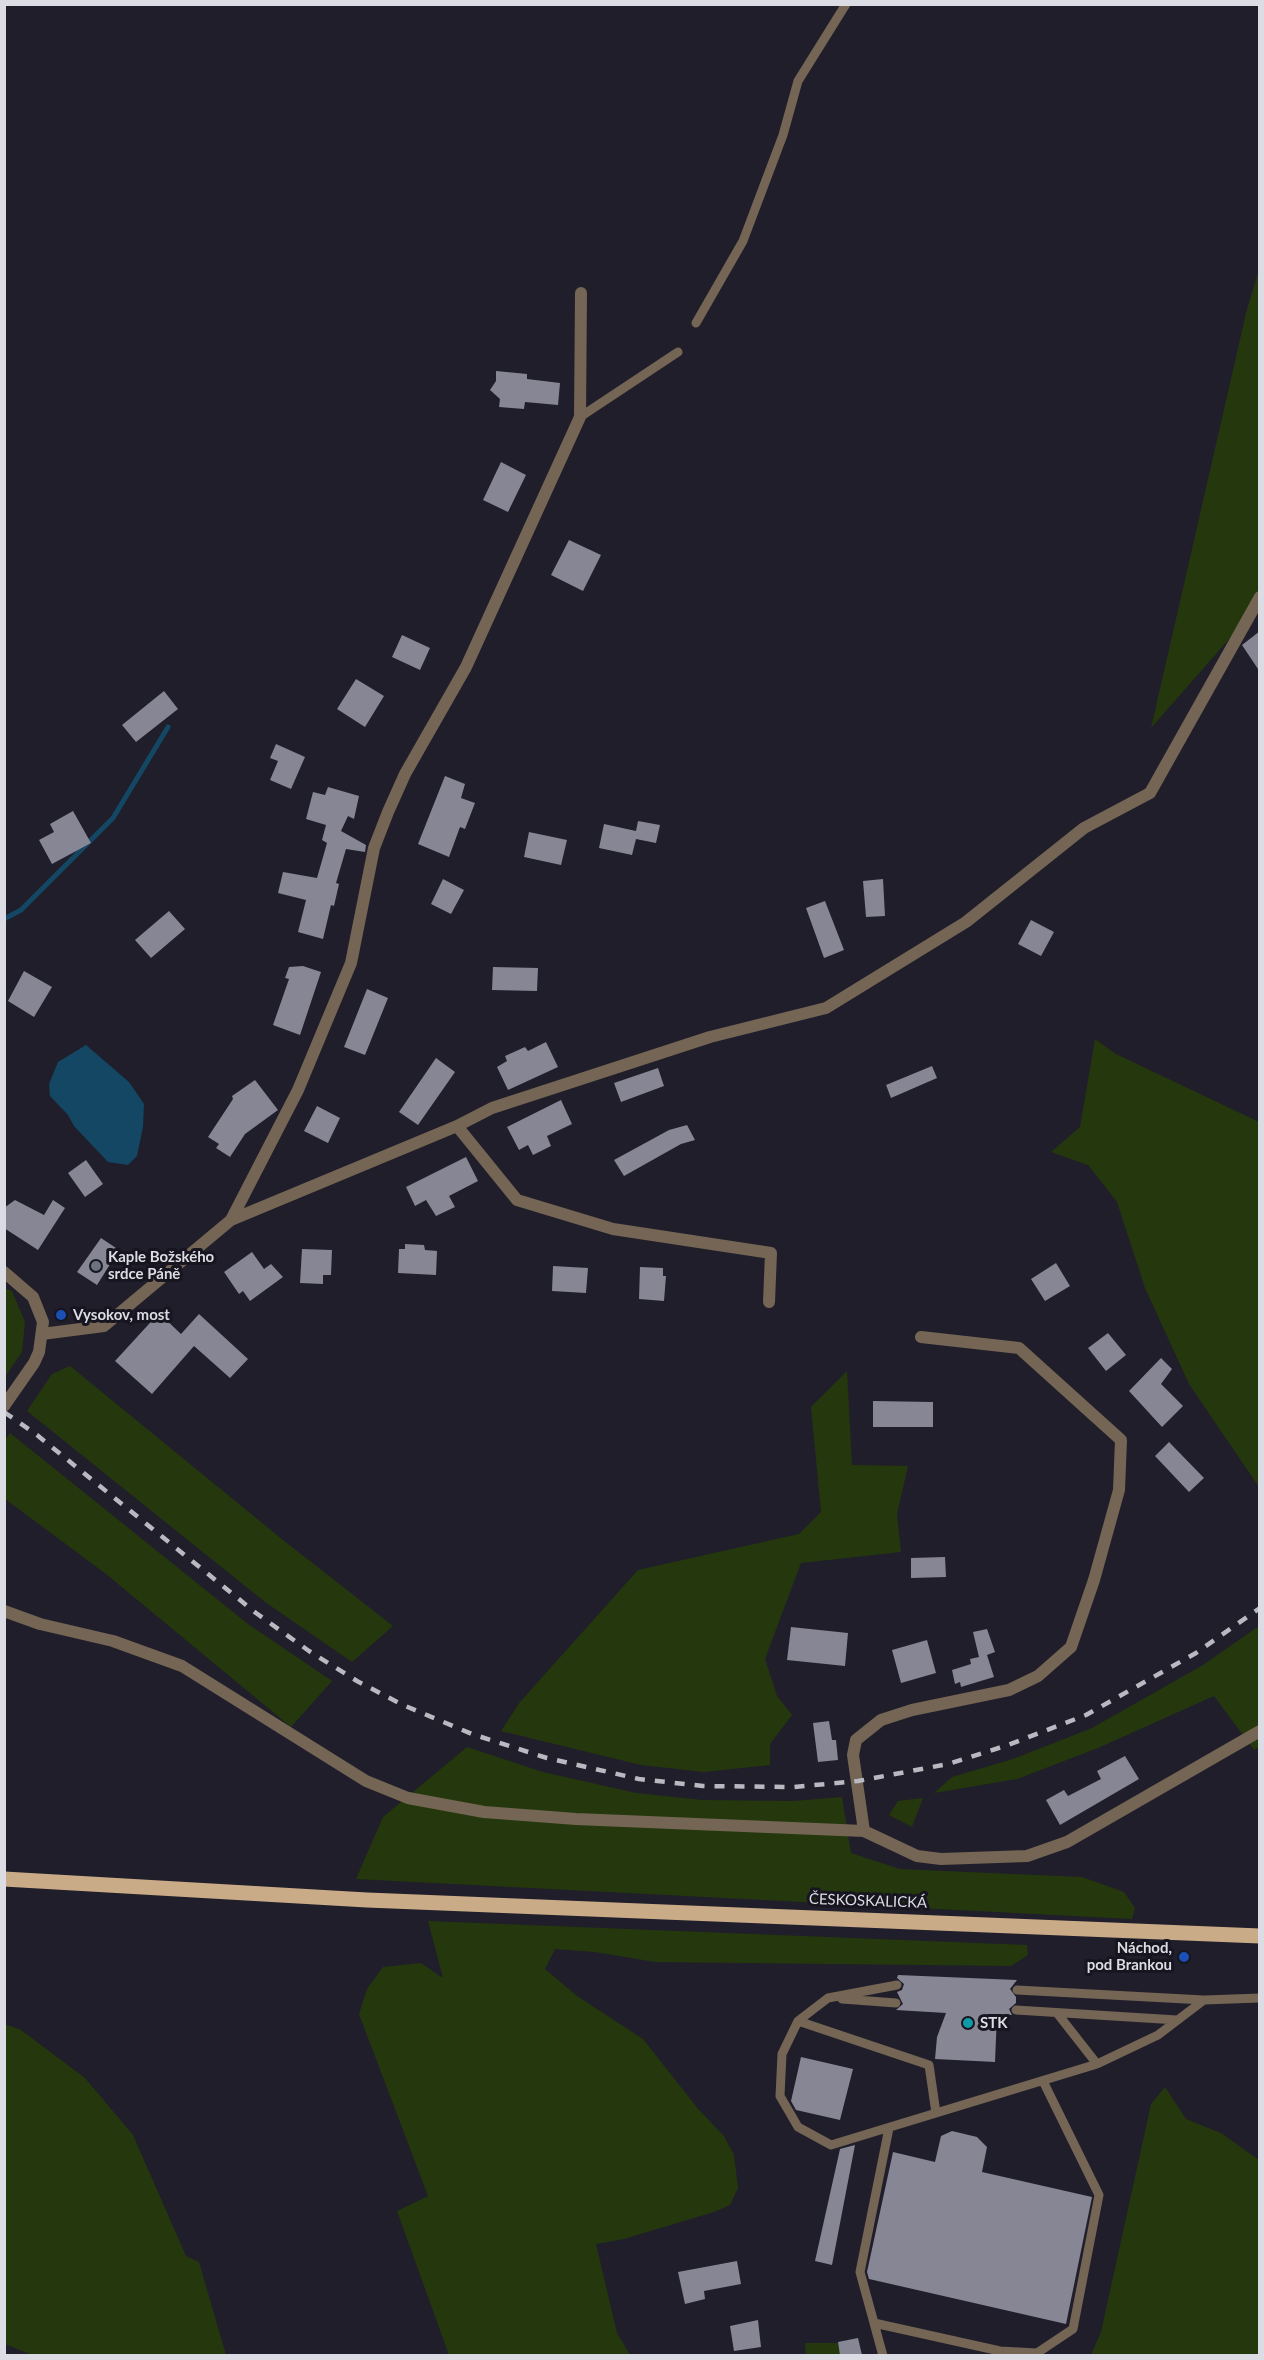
<!DOCTYPE html>
<html>
<head>
<meta charset="utf-8">
<style>
	body { margin:0 }
	#map { position:relative; width:1264px; height:2360px; overflow:hidden; background:#1f1e2a; font-family:Lato,sans-serif }
	canvas { display:block }
	.frame { position:absolute; inset:0; border:6px solid #dcdce4; pointer-events:none }
</style>
</head>
<body>
<div id="map">
<canvas width="1264" height="2360"></canvas>
<div class="frame"></div>
</div>
<script>
const g = document.querySelector('canvas').getContext('2d');
g.lineJoin = 'round';
function fill(path, color) { g.fillStyle = color; g.fill(path, 'evenodd'); }
const poly = rows => new Path2D(rows.map(r => 'M' + r).join(''));
function stroke(path, color, width, dash) { g.strokeStyle = color; g.lineWidth = width; g.lineCap = dash ? 'butt' : 'round'; g.setLineDash(dash || []); g.stroke(path); }
function label(font, color, halo, rows, align = 'center') {
  g.font = font + ' Lato,sans-serif'; g.lineWidth = 6; g.setLineDash([]); g.textBaseline = 'middle'; g.strokeStyle = halo; g.fillStyle = color; for (const [text, x, y, turn = 0] of rows) {
    g.save(); g.translate(x, y); g.rotate((+turn || 0) * Math.PI / 180); g.textAlign = isNaN(turn) ? turn : align; if (halo) g.strokeText(text, 0, 0); g.fillText(text, 0, 0); g.restore();
  }
}
const green = poly([
	[1259,270,1259,605,1151,728,1247,309],
	[1095,1039,1116,1054,1259,1122,1259,1487,1189,1384,1145,1288,1117,1202,1088,1165,1051,1152,1080,1127],
	[5,1288,12,1291,25,1322,22,1352,5,1377],
	[70,1366,283,1540,393,1626,352,1662,265,1602,27,1411,52,1374],
	[847,1371,852,1465,908,1466,897,1514,901,1552,801,1563,765,1659,777,1696,792,1715,770,1744,770,1765,704,1772,641,1765,501,1731,520,1702,638,1570,799,1534,821,1512,811,1407],
	[10,1433,248,1624,332,1681,291,1727,106,1574,5,1499,5,1440],
	[1259,1626,1260,1747,1254,1750,1214,1696,1098,1748,1017,1779,934,1793,952,1777,1013,1759,1092,1728,1203,1665],
	[467,1747,543,1772,636,1793,702,1800,794,1801,842,1797,851,1853,900,1869,1082,1877,1124,1892,1135,1908,1132,1919,356,1879,383,1817],
	[923,1798,912,1827,889,1815,898,1801],
	[428,1921,1027,1945,1028,1955,1011,1966,655,1962,595,1952,555,1949,545,1969,577,1996,643,2039,699,2110,724,2136,734,2155,738,2188,730,2205,714,2212,624,2239,596,2244,617,2333,630,2355,449,2355,397,2211,428,2196,359,2014,367,1989,383,1967,421,1963,443,1978],
	[5,2024,21,2030,85,2078,133,2135,186,2256,199,2262,226,2355,32,2355,5,2344],
	[1165,2087,1186,2119,1221,2133,1259,2160,1259,2355,1091,2355,1101,2332,1151,2104],
	[805,2343,838,2343,841,2355,806,2355]
]);
const water = poly([
	[86,1045,129,1082,144,1104,143,1127,137,1156,128,1165,108,1162,74,1126,68,1115,50,1096,49,1084,58,1062]
]);
const stream = poly([
	[4,919,21,910,113,818,168,727]
]);
const building = poly([
	[496,371,527,374,527,379,560,383,558,405,525,402,524,409,499,407,500,399,490,390,496,381],
	[501,462,526,475,508,512,483,500],
	[569,540,601,555,583,591,551,575],
	[1260,631,1260,672,1242,645],
	[402,635,430,648,420,670,392,657],
	[356,679,384,696,365,727,337,709],
	[164,691,178,709,136,742,122,725],
	[276,744,305,757,291,789,270,780,278,761,270,758],
	[445,776,465,784,461,798,475,803,465,829,460,827,449,857,418,844],
	[328,787,359,796,354,819,348,816,341,831,366,845,365,852,346,849,336,883,339,884,334,906,331,905,323,939,298,932,306,900,278,893,283,872,317,878,327,843,322,840,326,825,306,819,313,792,325,795],
	[73,811,91,843,52,864,39,840,54,832,50,824],
	[638,821,660,825,656,843,636,839,632,855,599,848,604,824,636,831],
	[529,832,567,840,561,865,524,857],
	[443,879,464,890,451,914,431,904],
	[883,879,885,916,866,917,863,881],
	[825,901,844,950,824,958,806,908],
	[169,911,185,929,151,958,135,940],
	[1031,920,1054,932,1041,956,1018,944],
	[303,966,321,972,300,1035,273,1025,289,979,285,978,289,967],
	[493,967,538,968,537,991,492,990],
	[24,971,52,987,34,1017,8,1001],
	[367,989,388,998,365,1055,344,1047],
	[546,1042,558,1067,508,1090,497,1067,507,1061,505,1056,525,1047,528,1051],
	[436,1058,455,1072,418,1125,399,1112],
	[932,1066,937,1078,891,1098,886,1085],
	[658,1068,664,1086,621,1102,614,1083],
	[255,1080,278,1110,245,1134,230,1157,216,1148,219,1144,208,1137,233,1099,232,1096],
	[561,1100,572,1124,547,1136,551,1146,533,1155,528,1145,519,1150,507,1127],
	[317,1106,340,1118,328,1143,304,1131],
	[687,1125,695,1140,681,1144,624,1176,614,1160,669,1130],
	[466,1157,478,1181,449,1196,455,1207,436,1216,426,1200,415,1206,406,1187],
	[86,1160,103,1184,85,1197,68,1173],
	[15,1200,44,1215,53,1200,65,1208,38,1250,4,1228,4,1208],
	[101,1238,119,1250,97,1285,77,1272],
	[405,1244,424,1245,425,1250,437,1251,436,1275,398,1273,399,1249,405,1249],
	[302,1249,332,1250,331,1275,323,1275,323,1284,300,1283],
	[252,1252,264,1269,271,1264,283,1277,250,1301,243,1291,239,1294,224,1272],
	[1056,1263,1070,1286,1045,1301,1031,1279],
	[553,1266,588,1268,586,1293,552,1291],
	[640,1267,663,1268,663,1276,666,1276,664,1301,639,1299],
	[159,1313,181,1334,199,1314,248,1359,230,1378,194,1346,152,1394,115,1361],
	[1108,1333,1126,1355,1106,1371,1088,1348],
	[1161,1358,1172,1369,1161,1384,1183,1406,1162,1427,1129,1391],
	[873,1401,933,1402,933,1427,873,1427],
	[1169,1442,1204,1478,1189,1492,1155,1456],
	[945,1557,946,1577,911,1578,911,1558],
	[791,1627,848,1633,845,1666,787,1660],
	[987,1629,995,1652,987,1655,994,1677,961,1687,960,1682,955,1684,952,1670,971,1664,970,1659,979,1657,973,1632],
	[927,1640,936,1673,901,1683,892,1650],
	[829,1721,832,1740,836,1740,838,1760,818,1762,813,1723],
	[1125,1756,1139,1779,1060,1825,1046,1800,1064,1790,1068,1796,1101,1779,1097,1771],
	[898,1975,1017,1980,1010,1989,1016,1997,1016,2003,1009,2009,1012,2015,997,2014,995,2062,935,2059,937,2037,946,2013,896,2010,903,2004,897,1992,902,1990,904,1984,897,1978],
	[801,2057,853,2069,840,2120,796,2110,791,2101],
	[952,2131,977,2137,987,2147,982,2172,1092,2197,1066,2324,869,2279,867,2272,893,2152,935,2162,941,2136],
	[855,2145,832,2265,815,2261,840,2149],
	[737,2261,741,2284,704,2291,705,2299,685,2304,678,2272],
	[758,2320,761,2347,734,2351,730,2326],
	[858,2338,862,2355,840,2355,838,2342]
]);
const service = poly([
	[696,323,743,241,783,135,798,81,846,4],
	[580,417,678,352],
	[897,1985,828,1998,798,2021,782,2054,780,2096,798,2127,831,2145,1097,2064,1158,2035,1204,2000],
	[1017,1990,1204,2000,1260,1998],
	[842,1999,896,2003],
	[1016,2010,1177,2020],
	[1057,2013,1097,2064],
	[798,2021,929,2065,936,2113],
	[889,2128,860,2272,874,2323,1000,2351,1037,2353,1073,2329,1099,2195,1043,2081],
	[874,2323,883,2356]
]);
const minor = poly([
	[457,1126,517,1200,613,1229,771,1253,769,1302],
	[231,1220,298,1090,351,963,374,848,388,812,405,774,466,667,580,417,581,293],
	[42,1334,104,1326,231,1220,457,1126,492,1108,710,1037,826,1008,966,922,1084,828,1150,793,1260,597],
	[4,1611,40,1624,113,1641,182,1666,366,1781,408,1798,484,1812,576,1819,864,1831,917,1856,941,1859,1027,1856,1067,1842,1260,1731],
	[864,1831,853,1755,856,1740,881,1720,912,1710,1009,1690,1038,1676,1071,1647,1094,1580,1119,1490,1121,1440,1019,1348,921,1337]
]);
const tertiary = poly([
	[4,1272,33,1297,43,1322,39,1352,34,1363,4,1406]
]);
const primary = poly([
	[4,1879,367,1900,1260,1936]
]);
const rail = poly([
	[4,1412,37,1435,256,1613,309,1651,357,1681,403,1705,472,1734,547,1758,639,1779,703,1786,794,1787,858,1781,948,1764,1008,1745,1086,1715,1196,1653,1260,1608]
]);
const markers = [
	[96,1266,6,"#6b7280"],
	[61,1315,6,"#1a4fb4"],
	[1184,1957,6,"#1a4fb4"],
	[968,2023,6,"#0f9aa8"]
];
const poiNames = [
	["Kaple Božského",108,1257],
	["srdce Páně",108,1274],
	["Vysokov, most",73,1315],
	["Náchod,",1172,1948,"right"],
	["pod Brankou",1172,1965,"right"],
	["STK",980,2023]
];
const streetNames = [
	["ČESKOSKALICKÁ",868,1901,2]
];
fill(green, '#25380d');
fill(water, '#144763');
stroke(stream, '#144763', 5);
fill(building, '#878695');
stroke(service, '#746554', 9);
stroke(minor, '#746554', 12);
stroke(tertiary, '#746554', 12);
stroke(primary, '#caab87', 15);
stroke(rail, '#b9b9c2', 4.5, [10, 10]);
for (const [x, y, r, color] of markers) { const dot = new Path2D(); dot.arc(x, y, r, 0, 2 * Math.PI); g.fillStyle = color; g.fill(dot); stroke(dot, '#161520', 2); }
label('bold 15px', '#dcdce4', '#161520', poiNames, 'left');
label('15px', '#dcdce4', '#161520', streetNames);
</script>
</body>
</html>
